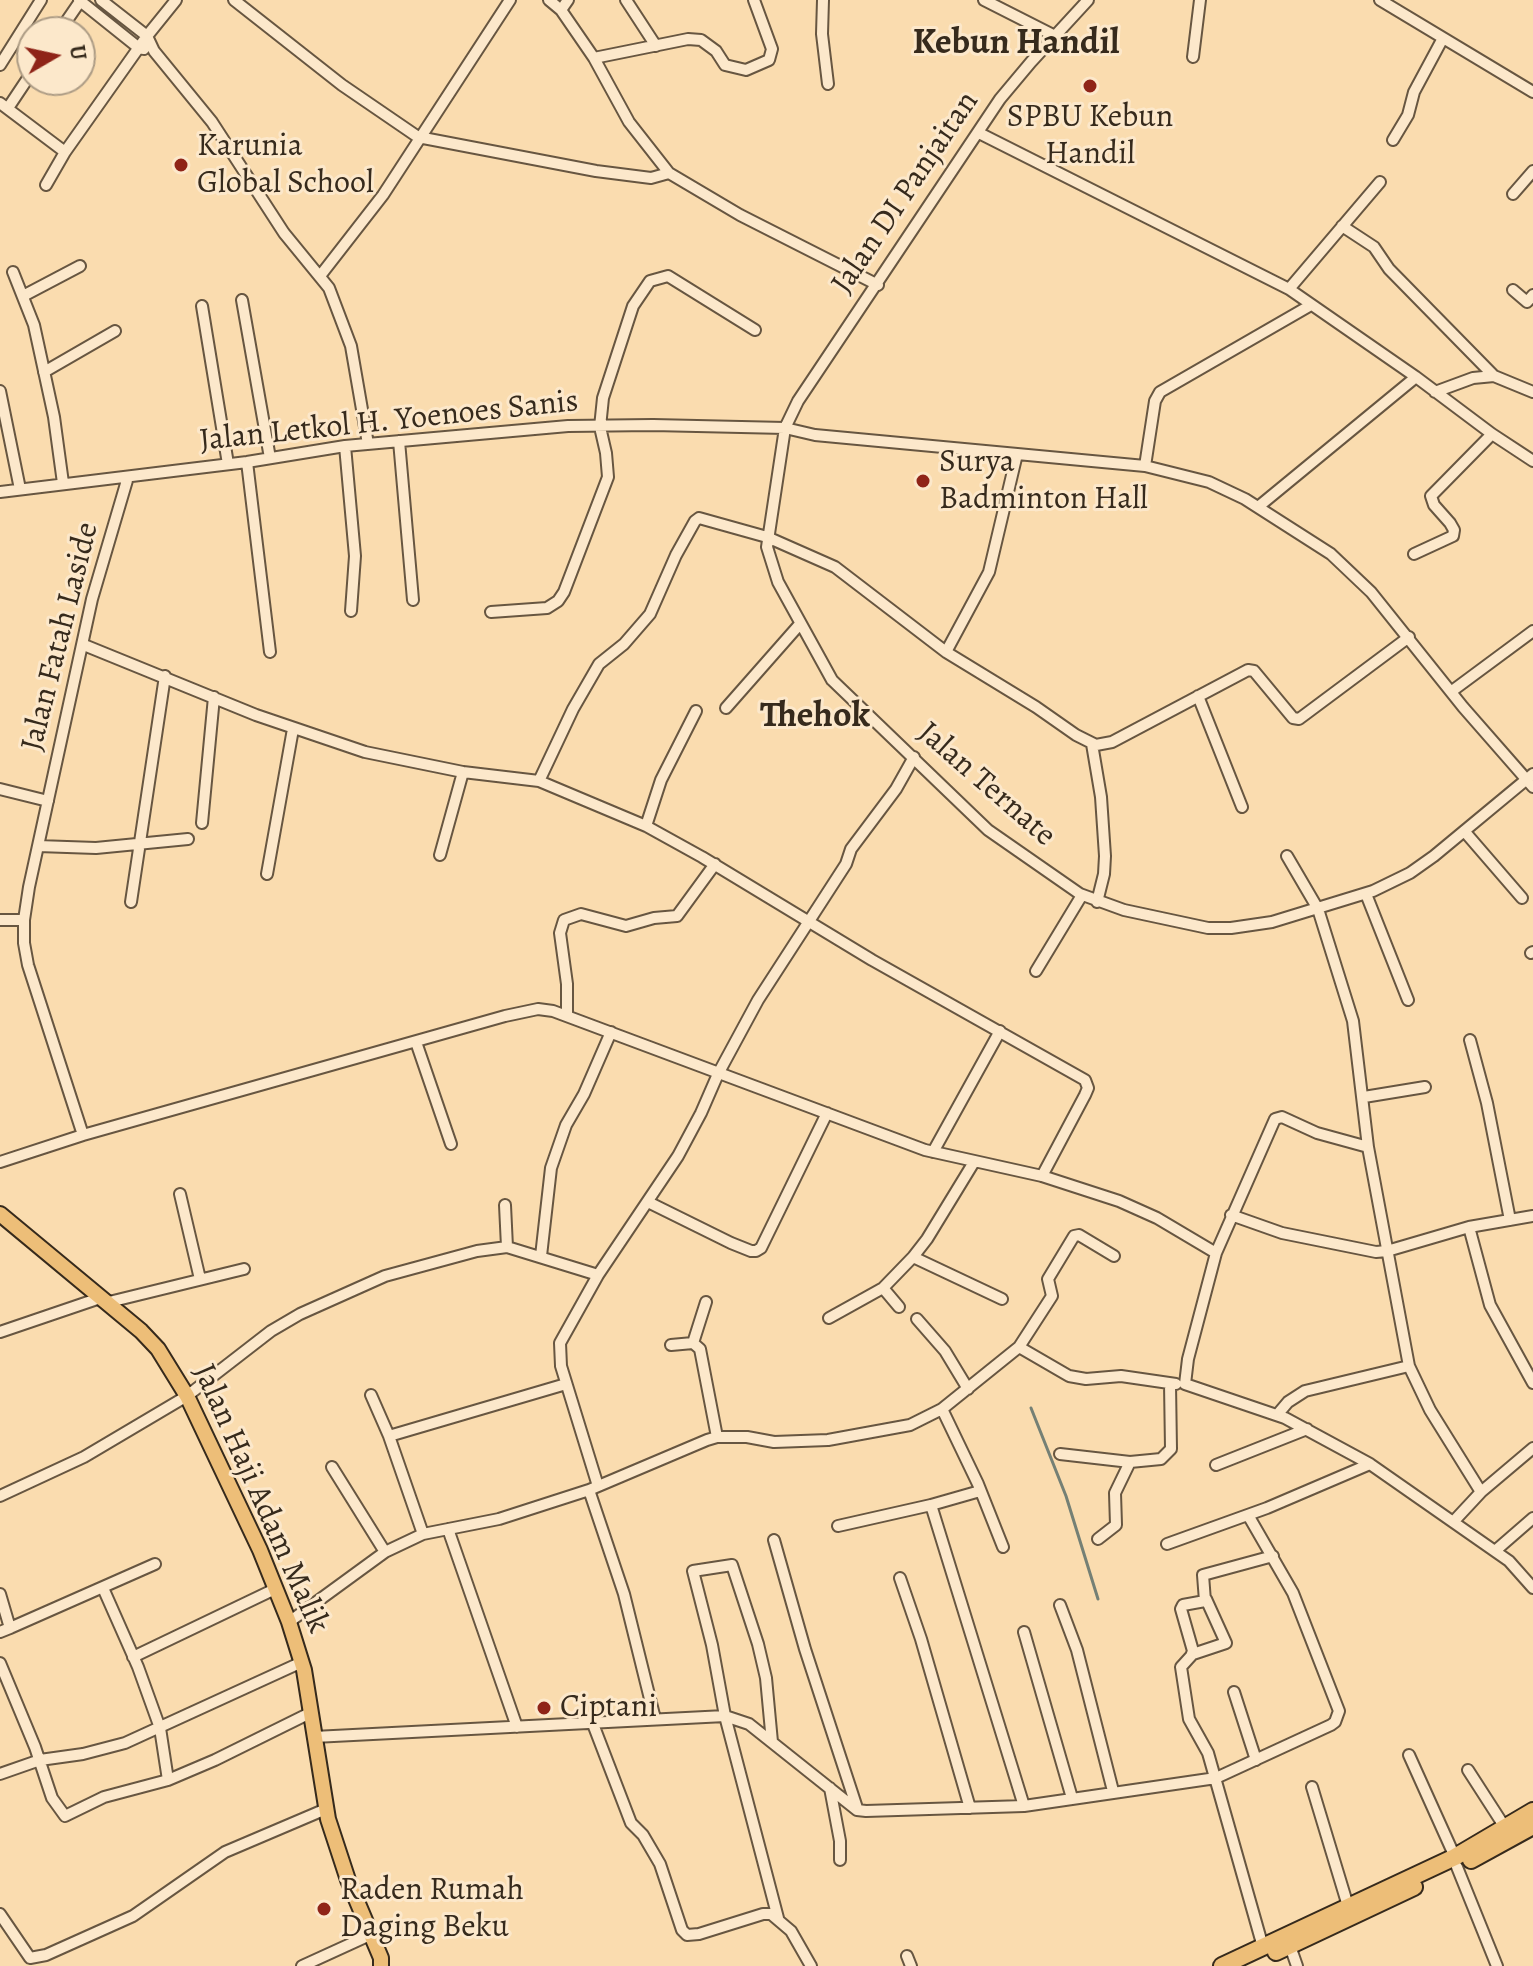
<!DOCTYPE html>
<html>
<head>
<meta charset="utf-8">
<style>
	body { margin:0 }
	#map { position:relative; width:1533px; height:1966px; overflow:hidden; background:#fadcaf; font-family:Alegreya,serif }
	canvas { display:block }
	.north { position:absolute; left:16px; top:16px; width:80px; height:80px; box-sizing:border-box; background:#fce8cb; border:2px solid #ad9c85; border-radius:50%; rotate:81deg; font-size:22px; font-weight:700; line-height:32px; text-align:center; color:#362a1c }
	.north::after { content:''; display:block; margin:auto; width:28px; height:36px; background:#8f2418; clip-path:polygon(50% 0,100% 100%,50% 72%,0 100%) }
</style>
</head>
<body>
<div id="map">
<canvas width="1533" height="1966"></canvas>
<div class="north">U</div>
</div>
<script>
const g = document.querySelector('canvas').getContext('2d');
g.lineJoin = 'round';
const poly = rows => new Path2D(rows.map(r => 'M' + r).join(''));
function stroke(path, color, width, dash) { g.strokeStyle = color; g.lineWidth = width; g.lineCap = dash ? 'butt' : 'round'; g.setLineDash(dash || []); g.stroke(path); }
function label(font, color, halo, rows, align = 'center') {
  g.font = font + ' Alegreya,serif'; g.lineWidth = 6; g.setLineDash([]); g.textBaseline = 'middle'; g.strokeStyle = halo; g.fillStyle = color; for (const [text, x, y, turn = 0] of rows) {
    g.save(); g.translate(x, y); g.rotate((+turn || 0) * Math.PI / 180); g.textAlign = isNaN(turn) ? turn : align; if (halo) g.strokeText(text, 0, 0); g.fillText(text, 0, 0); g.restore();
  }
}
const stream = poly([
	[1031,1408,1066,1496,1098,1599]
]);
const minor = poly([
	[79,0,139,48,144,49],
	[101,0,147,36,154,51,212,122,284,233,329,288,351,346,368,444],
	[234,0,342,85,418,137,596,171,651,178,669,173],
	[549,0,561,10,594,58,629,122,669,173,740,215,878,285],
	[626,0,656,46],
	[823,0,822,34,828,84],
	[984,0,1055,36],
	[1088,0,1031,62,1000,99,798,401,785,428,767,547,778,582,832,680,988,830,1080,894,1124,910,1208,928,1231,928,1272,922,1373,891,1410,873,1434,856,1533,774],
	[1380,0,1533,92],
	[561,10,568,0],
	[59,32,81,0],
	[1193,57,1200,0],
	[594,58,688,39,701,40,716,51,725,65,746,70,769,60,772,49,754,0],
	[0,65,41,0],
	[0,103,65,152],
	[8,108,32,72],
	[979,133,1289,289,1416,377,1492,434,1533,461],
	[1393,140,1408,115,1414,92,1443,38],
	[46,185,65,152,147,36,176,0],
	[1513,194,1533,171],
	[1342,226,1374,247,1389,269,1494,376],
	[13,272,34,325,54,417,63,483],
	[320,276,383,195,510,0],
	[1289,289,1380,182],
	[1513,290,1527,302,1533,295],
	[23,296,80,266],
	[242,300,270,458],
	[202,306,228,464],
	[44,372,115,331],
	[0,391,20,489],
	[1435,392,1473,378,1494,376,1533,392],
	[399,441,413,600],
	[345,446,355,556,351,611],
	[247,462,270,652],
	[1145,466,1155,401,1160,392,1311,305],
	[0,492,247,462,345,446,568,426,653,425,785,428,815,435,1145,466,1209,482,1245,499,1331,554,1371,592,1463,707,1533,787],
	[1258,507,1416,377],
	[1414,554,1453,536,1454,530,1450,523,1434,505,1431,496,1492,434],
	[491,612,547,608,558,601,564,592,608,477,606,453,600,427,603,398,633,306,650,281,668,276,755,330],
	[84,645,256,715,365,752,463,772,539,781,646,826,702,857,872,960,1085,1080,1088,1088,1085,1095,1042,1176],
	[946,652,989,572,1017,454],
	[1452,691,1533,631],
	[1198,696,1242,807],
	[726,708,800,624],
	[1092,744,1101,797,1105,856,1104,874,1097,902],
	[539,781,573,709,599,664,624,644,650,614,676,555,695,521,699,518,767,537,835,567,946,652,1036,707,1076,735,1096,745,1112,742,1248,670,1254,671,1293,718,1299,719,1409,637],
	[0,789,48,801],
	[202,823,214,697],
	[646,826,661,780,696,711],
	[1465,832,1522,898],
	[38,846,96,848,188,839],
	[440,855,463,772],
	[1287,856,1318,909,1353,1021,1368,1147,1409,1366,1430,1410,1481,1492],
	[267,874,293,729],
	[1366,894,1408,1000],
	[131,902,165,676],
	[0,920,24,920],
	[1531,953,1533,952],
	[1036,971,1082,895],
	[567,1015,567,984,560,933,564,920,581,914,626,926,654,918,677,916,715,864],
	[1470,1040,1487,1103,1510,1220],
	[416,1042,451,1144],
	[1364,1097,1425,1087],
	[83,1135,28,965,24,943,24,920,29,887,92,599,128,477],
	[933,1152,1000,1031],
	[0,1162,83,1135,505,1016,538,1009,553,1011,925,1150,1042,1176,1119,1201,1157,1218,1216,1253,1188,1359,1185,1384,1285,1418,1370,1464,1509,1561,1533,1588],
	[180,1194,200,1279],
	[648,1202,731,1243,751,1251,756,1251,761,1248,827,1113],
	[505,1205,507,1247],
	[1231,1215,1282,1233,1376,1252,1387,1251,1469,1227,1533,1216],
	[1469,1227,1490,1305,1533,1383],
	[1216,1253,1275,1119,1282,1117,1317,1133,1368,1147],
	[541,1256,551,1168,566,1125,584,1094,611,1032],
	[913,1257,1002,1299],
	[883,1288,899,1307],
	[105,1303,244,1269],
	[829,1318,883,1288,913,1257,927,1239,974,1162],
	[917,1319,945,1351,968,1389],
	[0,1332,100,1298],
	[693,1343,706,1302],
	[671,1345,693,1343,700,1349,717,1437],
	[1019,1347,1069,1376,1086,1379,1121,1376,1176,1384],
	[371,1395,389,1436,423,1534],
	[942,1409,978,1484,1003,1547],
	[1277,1415,1288,1402,1305,1391,1409,1366],
	[389,1436,566,1384],
	[1060,1454,1130,1462,1161,1459,1171,1449,1170,1384],
	[1216,1465,1307,1429],
	[332,1467,385,1552],
	[598,1486,561,1366,560,1343,598,1275,678,1156,701,1113,718,1074,758,1000,846,864,851,849,896,789,914,757],
	[589,1490,624,1594,655,1719],
	[0,1496,84,1457,187,1396,271,1331,300,1314,385,1276,477,1251,507,1247,598,1275],
	[931,1505,1024,1806],
	[1454,1521,1481,1492,1533,1448],
	[838,1526,931,1505,980,1491],
	[448,1529,517,1727],
	[1098,1539,1116,1525,1115,1493,1130,1462],
	[774,1540,805,1649,857,1808],
	[1167,1544,1267,1508,1370,1464],
	[1495,1551,1533,1518],
	[900,1578,921,1639,970,1808],
	[103,1588,138,1667,160,1728,168,1780],
	[0,1594,10,1628,0,1632],
	[1060,1605,1077,1650,1113,1791],
	[289,1622,385,1552,423,1534,499,1519,589,1490,707,1440,717,1437,747,1437,774,1442,828,1440,910,1425,942,1409,1019,1347,1052,1296,1048,1279,1074,1236,1079,1235,1114,1256],
	[10,1628,155,1564],
	[1024,1632,1072,1798],
	[1193,1654,1226,1643,1206,1599],
	[133,1657,275,1589],
	[0,1663,35,1747,52,1798,65,1816,104,1797,168,1780,215,1760,312,1712],
	[1234,1692,1256,1760],
	[593,1724,631,1823,643,1835,660,1864,682,1930,687,1935,699,1934,763,1914,771,1914,791,1931,811,1966],
	[314,1737,725,1716,749,1724,857,1810,866,1811,1024,1806,1216,1778,1331,1725,1335,1722,1339,1711,1293,1593,1248,1515],
	[772,1742,766,1678,758,1644,732,1565,693,1571,712,1645,725,1716,778,1918],
	[1409,1755,1455,1857],
	[1468,1770,1506,1829],
	[0,1774,40,1760,83,1754,125,1743,302,1662],
	[1312,1787,1348,1906],
	[830,1788,840,1841,840,1860],
	[1457,1867,1497,1966],
	[0,1914,30,1958,46,1955,133,1916,225,1852,326,1809],
	[1290,1946,1297,1966],
	[1263,1947,1208,1753,1189,1719,1181,1667,1191,1656,1193,1651,1181,1609,1183,1605,1205,1601,1203,1575,1273,1556],
	[907,1956,911,1966],
	[302,1966,370,1935]
]);
const major = poly([
	[0,1214,141,1331,158,1349,187,1396,260,1550,289,1622,304,1670,328,1819,348,1880,381,1958,381,1966]
]);
const highway = poly([
	[1471,1860,1533,1826],
	[1276,1952,1414,1887],
	[1222,1966,1455,1857,1533,1811]
]);
const markers = [
	[1090,86,8,"#8f2418"],
	[181,165,8,"#8f2418"],
	[923,481,8,"#8f2418"],
	[544,1708,8,"#8f2418"],
	[324,1909,8,"#8f2418"]
];
const poiNames = [
	["SPBU Kebun",1090,118,"center"],
	["Handil",1090,155,"center"],
	["Karunia",197,147],
	["Global School",197,184],
	["Surya",939,463],
	["Badminton Hall",939,500],
	["Ciptani",560,1708],
	["Raden Rumah",340,1891],
	["Daging Beku",340,1928]
];
const streetNames = [
	["Jalan DI Panjaitan",906,193,-56],
	["Jalan Letkol H. Yoenoes Sanis",389,422,-6],
	["Jalan Fatah Laside",61,637,-76],
	["Jalan Ternate",986,785,41],
	["Jalan Haji Adam Malik",260,1499,66]
];
const quarterNames = [
	["Kebun Handil",1016,44],
	["Thehok",815,717]
];
stroke(stream, '#758075', 3);
stroke(minor, '#675641', 14);
stroke(major, '#362a1c', 18);
stroke(highway, '#362a1c', 20);
stroke(minor, '#fce8cb', 10);
stroke(major, '#edbe78', 14);
stroke(highway, '#edbe78', 16);
for (const [x, y, r, color] of markers) { const dot = new Path2D(); dot.arc(x, y, r, 0, 2 * Math.PI); g.fillStyle = color; g.fill(dot); stroke(dot, '#fce8cb', 3); }
label('32px', '#362a1c', '#fce8cb', poiNames, 'left');
label('32px', '#362a1c', '#fce8cb', streetNames);
label('bold 36px', '#362a1c', '#fce8cb', quarterNames);
</script>
</body>
</html>
